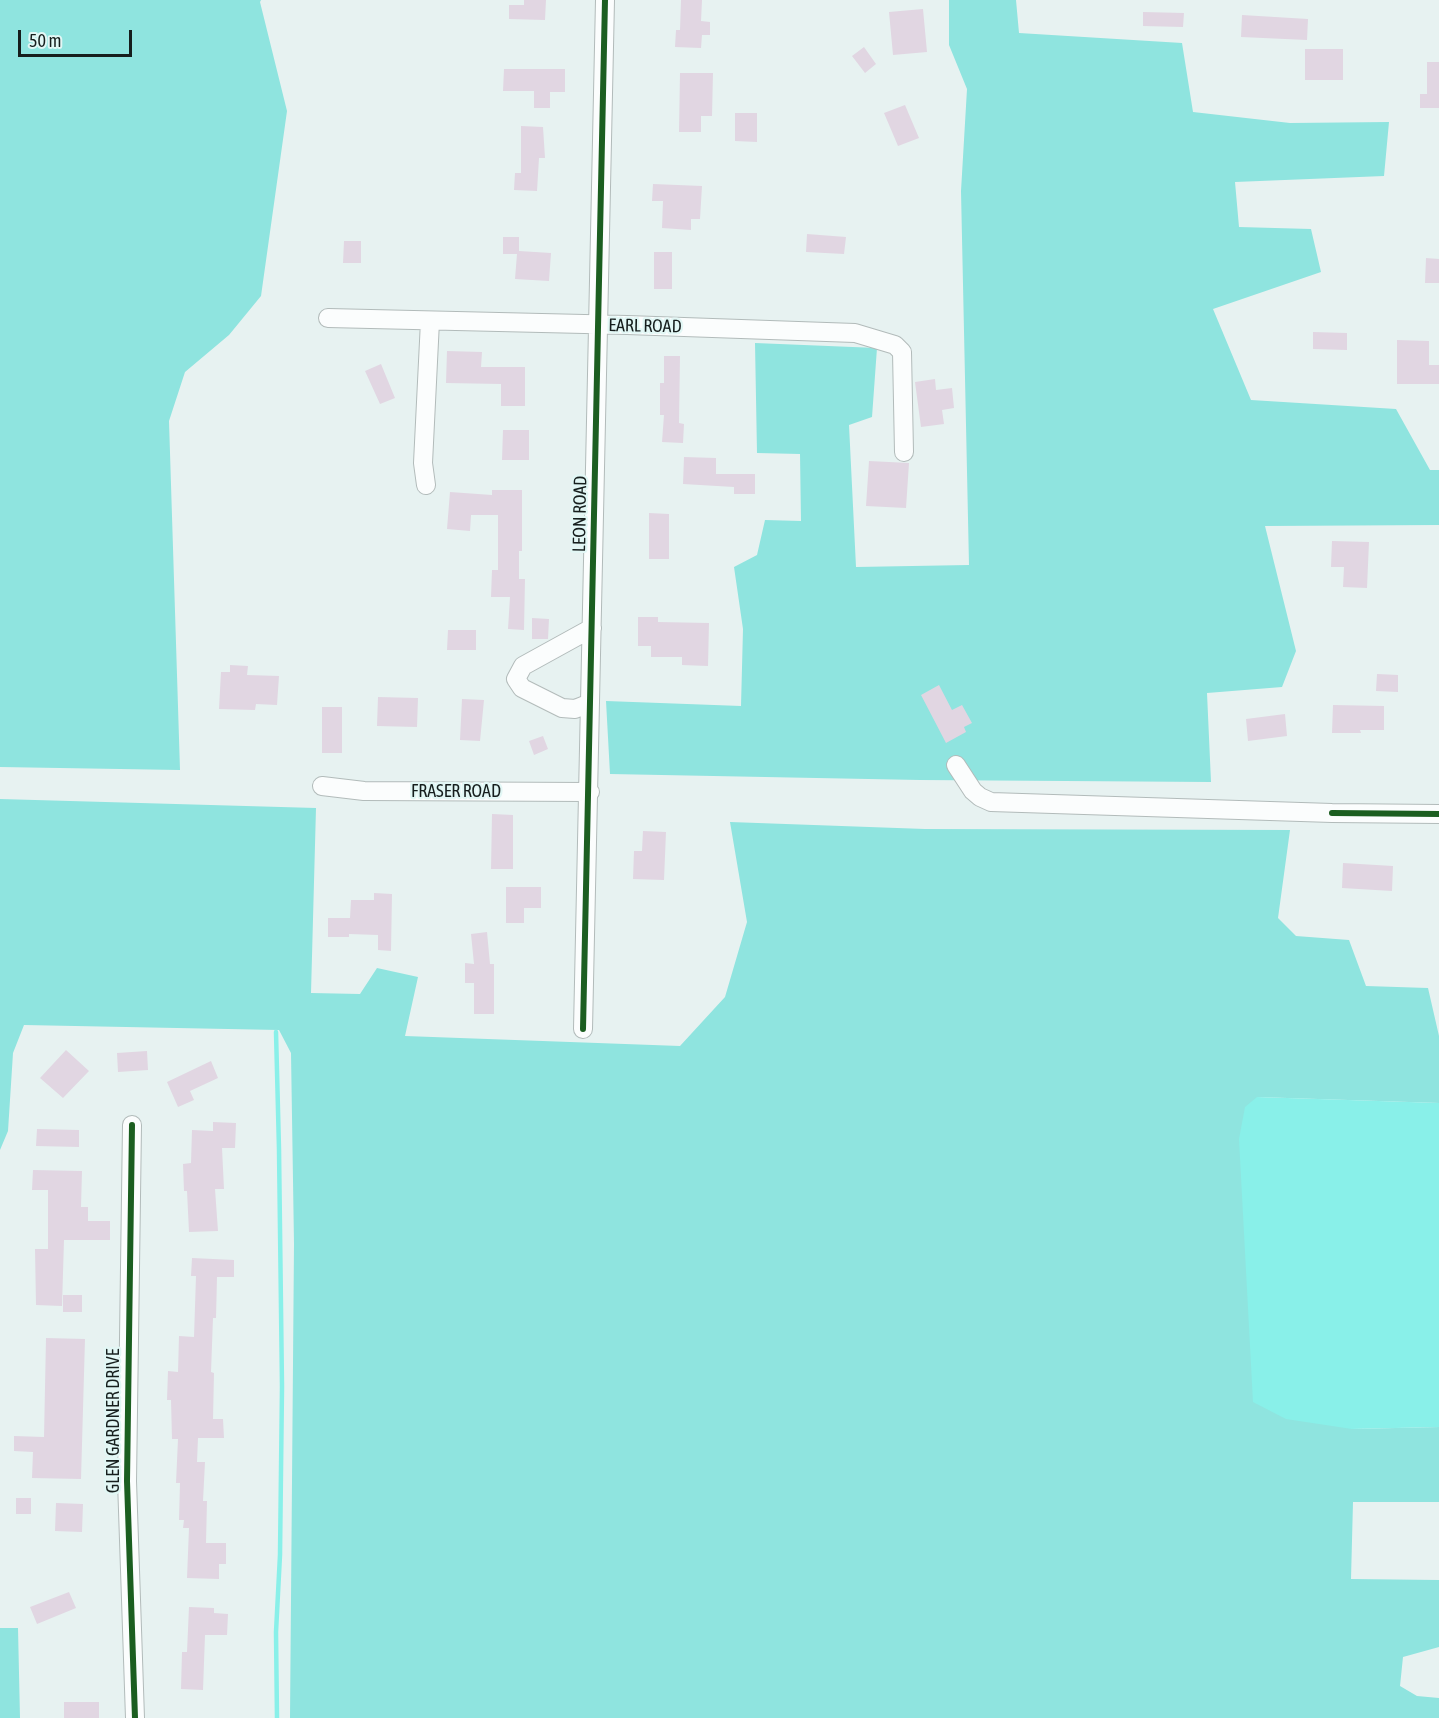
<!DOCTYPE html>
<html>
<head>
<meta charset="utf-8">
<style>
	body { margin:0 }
	#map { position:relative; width:1439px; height:1718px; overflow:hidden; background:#e7f2f1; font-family:"Asap Condensed",sans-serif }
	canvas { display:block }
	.scale { position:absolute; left:18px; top:30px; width:114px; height:27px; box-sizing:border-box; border:3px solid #161e1d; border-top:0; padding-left:8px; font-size:18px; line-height:21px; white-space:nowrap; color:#161e1d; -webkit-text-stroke:4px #e2f7f5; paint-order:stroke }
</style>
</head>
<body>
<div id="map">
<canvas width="1439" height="1718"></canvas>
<div class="scale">50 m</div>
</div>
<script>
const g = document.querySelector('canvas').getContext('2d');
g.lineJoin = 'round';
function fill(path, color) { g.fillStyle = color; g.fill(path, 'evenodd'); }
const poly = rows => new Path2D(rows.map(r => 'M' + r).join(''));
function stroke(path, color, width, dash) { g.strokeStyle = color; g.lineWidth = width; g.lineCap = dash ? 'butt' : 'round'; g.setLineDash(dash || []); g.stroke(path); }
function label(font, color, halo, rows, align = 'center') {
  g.font = font + ' "Asap Condensed",sans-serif'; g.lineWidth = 4.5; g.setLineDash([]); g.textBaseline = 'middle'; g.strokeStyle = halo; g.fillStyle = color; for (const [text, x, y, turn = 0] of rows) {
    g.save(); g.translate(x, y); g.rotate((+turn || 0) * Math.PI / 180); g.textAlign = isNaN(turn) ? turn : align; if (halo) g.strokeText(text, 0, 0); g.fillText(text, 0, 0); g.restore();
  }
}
const forest = poly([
	[0,0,261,0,260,2,287,111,261,296,229,335,185,372,169,421,180,770,0,767],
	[949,0,1016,0,1019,33,1182,43,1193,112,1290,123,1389,122,1384,176,1235,182,1239,227,1311,229,1321,272,1213,309,1251,400,1396,409,1430,470,1439,470,1439,525,1265,526,1296,651,1282,687,1207,693,1211,782,920,780,610,774,606,701,741,706,743,629,734,567,757,555,765,520,801,521,800,454,757,453,755,343,877,348,872,417,849,425,856,567,969,565,961,191,967,89,949,45],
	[0,799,316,808,311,993,360,994,377,968,418,977,405,1036,680,1046,725,997,747,922,730,822,925,829,1290,830,1278,918,1296,936,1349,940,1366,986,1428,988,1439,1036,1439,1103,1257,1097,1352,1429,1439,1427,1439,1502,1353,1502,1351,1579,1439,1580,1439,1647,1403,1657,1400,1686,1417,1696,1439,1698,1439,1718,290,1718,294,1244,291,1053,279,1030,24,1025,13,1053,8,1131,0,1150],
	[0,1628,18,1628,20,1718,0,1718]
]);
const water = poly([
	[1257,1097,1439,1103,1439,1427,1352,1429,1286,1419,1253,1402,1239,1139,1245,1107]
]);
const stream = poly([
	[276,1032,279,1149,282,1387,280,1555,276,1632,277,1718]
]);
const building = poly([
	[524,0,546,0,545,20,509,19,509,5,524,5],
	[681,0,702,0,701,21,710,22,710,35,702,35,701,48,675,47,676,30,680,30],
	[923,9,927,52,893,55,889,12],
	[1143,12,1184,13,1183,27,1143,26],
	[1242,15,1308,19,1307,40,1241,37],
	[864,47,876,64,865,73,852,56],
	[1305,49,1343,49,1343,80,1305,80],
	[1427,62,1439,62,1439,108,1420,108,1420,94,1427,94],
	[504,69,565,69,565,92,550,92,550,108,534,108,534,91,503,91],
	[680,73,713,73,712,116,701,116,701,132,679,132],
	[905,105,919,138,898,146,884,113],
	[735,113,757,113,757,142,735,141],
	[521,126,543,127,545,158,539,158,537,191,514,190,515,173,521,173],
	[653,184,702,186,700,219,691,219,691,230,662,228,663,201,652,201],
	[807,234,846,237,844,254,806,252],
	[503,237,519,237,519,251,551,253,549,281,515,279,517,254,503,254],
	[344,241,361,241,361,263,343,263],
	[654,252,672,252,672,289,654,289],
	[1426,258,1439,259,1439,283,1425,283],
	[1313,332,1347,333,1347,350,1313,349],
	[1397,340,1429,341,1429,365,1439,365,1439,384,1397,384],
	[447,351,482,352,481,367,525,367,525,406,501,406,501,384,446,383],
	[664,356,680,356,679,423,684,424,683,443,662,442,664,415,660,415,660,383,664,383],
	[381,364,395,398,380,404,365,371],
	[935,379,936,390,952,388,954,408,942,410,944,424,921,427,915,382],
	[503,430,529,430,529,460,502,460],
	[684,457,716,458,716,474,755,474,755,494,734,494,734,487,683,484],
	[869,461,909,463,906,508,866,506],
	[492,490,522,490,522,551,519,551,519,579,525,579,524,630,508,629,510,597,491,597,492,570,498,570,498,515,471,515,470,531,447,529,450,492,492,495],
	[649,513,669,514,669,559,649,559],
	[1332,541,1369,542,1367,588,1343,587,1344,567,1331,567],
	[638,617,658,617,658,622,709,623,708,666,682,665,682,657,651,657,651,646,638,646],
	[532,618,549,619,548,639,532,639],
	[448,630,476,630,476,650,447,650],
	[230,665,248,666,247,675,279,676,277,705,256,704,255,710,219,709,221,672,230,672],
	[1377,674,1398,675,1398,692,1376,691],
	[939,685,952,710,962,705,972,723,964,727,966,732,946,743,921,695],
	[378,697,418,698,417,727,377,726],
	[462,699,484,700,480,741,460,740],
	[1333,705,1384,706,1384,730,1360,730,1361,733,1332,733],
	[322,707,342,707,342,753,322,753],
	[1285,714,1287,736,1248,741,1246,719],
	[543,736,548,749,534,755,529,741],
	[492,814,513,815,513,869,491,869],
	[643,831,666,832,664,880,633,879,634,851,642,851],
	[1343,863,1393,866,1392,891,1342,888],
	[506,887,541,887,541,908,524,908,524,923,506,923],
	[374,893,392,894,391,951,378,950,378,935,349,934,349,937,328,937,328,918,350,918,351,900,374,900],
	[487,932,490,964,494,964,494,1014,474,1014,474,983,465,983,465,963,474,964,471,934],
	[66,1050,89,1071,63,1098,40,1078],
	[147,1051,148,1070,118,1072,117,1053],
	[211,1061,218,1078,190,1091,194,1100,178,1107,167,1082],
	[213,1122,236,1123,235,1148,222,1148,224,1189,215,1189,218,1231,189,1232,187,1191,184,1191,183,1164,191,1163,192,1130,213,1131],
	[37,1129,79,1130,79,1147,36,1146],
	[33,1170,82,1171,81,1207,88,1207,88,1221,110,1221,110,1240,64,1240,62,1306,36,1305,35,1249,48,1249,48,1190,32,1190],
	[192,1258,234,1260,234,1277,217,1277,216,1318,213,1318,211,1372,214,1373,213,1419,223,1419,224,1438,198,1438,197,1462,205,1462,203,1501,207,1501,206,1543,226,1543,226,1564,219,1564,219,1579,187,1578,189,1528,183,1528,184,1520,179,1520,180,1483,176,1483,178,1439,172,1439,171,1400,167,1400,168,1371,178,1372,179,1336,194,1337,196,1276,191,1276],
	[63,1295,82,1295,82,1312,63,1312],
	[46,1338,85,1339,81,1479,32,1478,33,1452,14,1451,14,1436,44,1437],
	[16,1498,31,1498,31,1514,16,1514],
	[56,1503,83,1504,82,1532,55,1531],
	[69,1592,76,1608,37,1624,30,1607],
	[189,1607,214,1608,214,1613,228,1614,227,1635,205,1635,203,1690,181,1689,182,1652,187,1652],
	[64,1702,99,1702,99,1718,64,1718]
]);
const minor = poly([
	[328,318,627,325,855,333,895,345,902,352,904,452],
	[426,485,423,463,430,321],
	[590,703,575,709,562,708,522,688,516,679,523,666,592,628],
	[956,765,973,791,980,797,991,802,1332,813,1439,814],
	[322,786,364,791,590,792],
	[583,1029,605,0],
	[132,1125,127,1481,135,1718]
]);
const cycleway = poly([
	[1332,813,1439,814],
	[583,1029,605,0],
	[132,1125,127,1481,135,1718]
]);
const streetNames = [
	["EARL ROAD",645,326,1],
	["LEON ROAD",580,514,-89],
	["FRASER ROAD",456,791],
	["GLEN GARDNER DRIVE",113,1421,-90]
];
fill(forest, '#8fe4df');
fill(water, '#89f0e9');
stroke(stream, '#89f0e9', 4.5);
fill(building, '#e1d6e2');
stroke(minor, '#b2bbba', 20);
stroke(minor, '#fbfdfd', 18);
stroke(cycleway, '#1b5e20', 6);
label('18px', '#161e1d', '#e2f7f5', streetNames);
</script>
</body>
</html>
